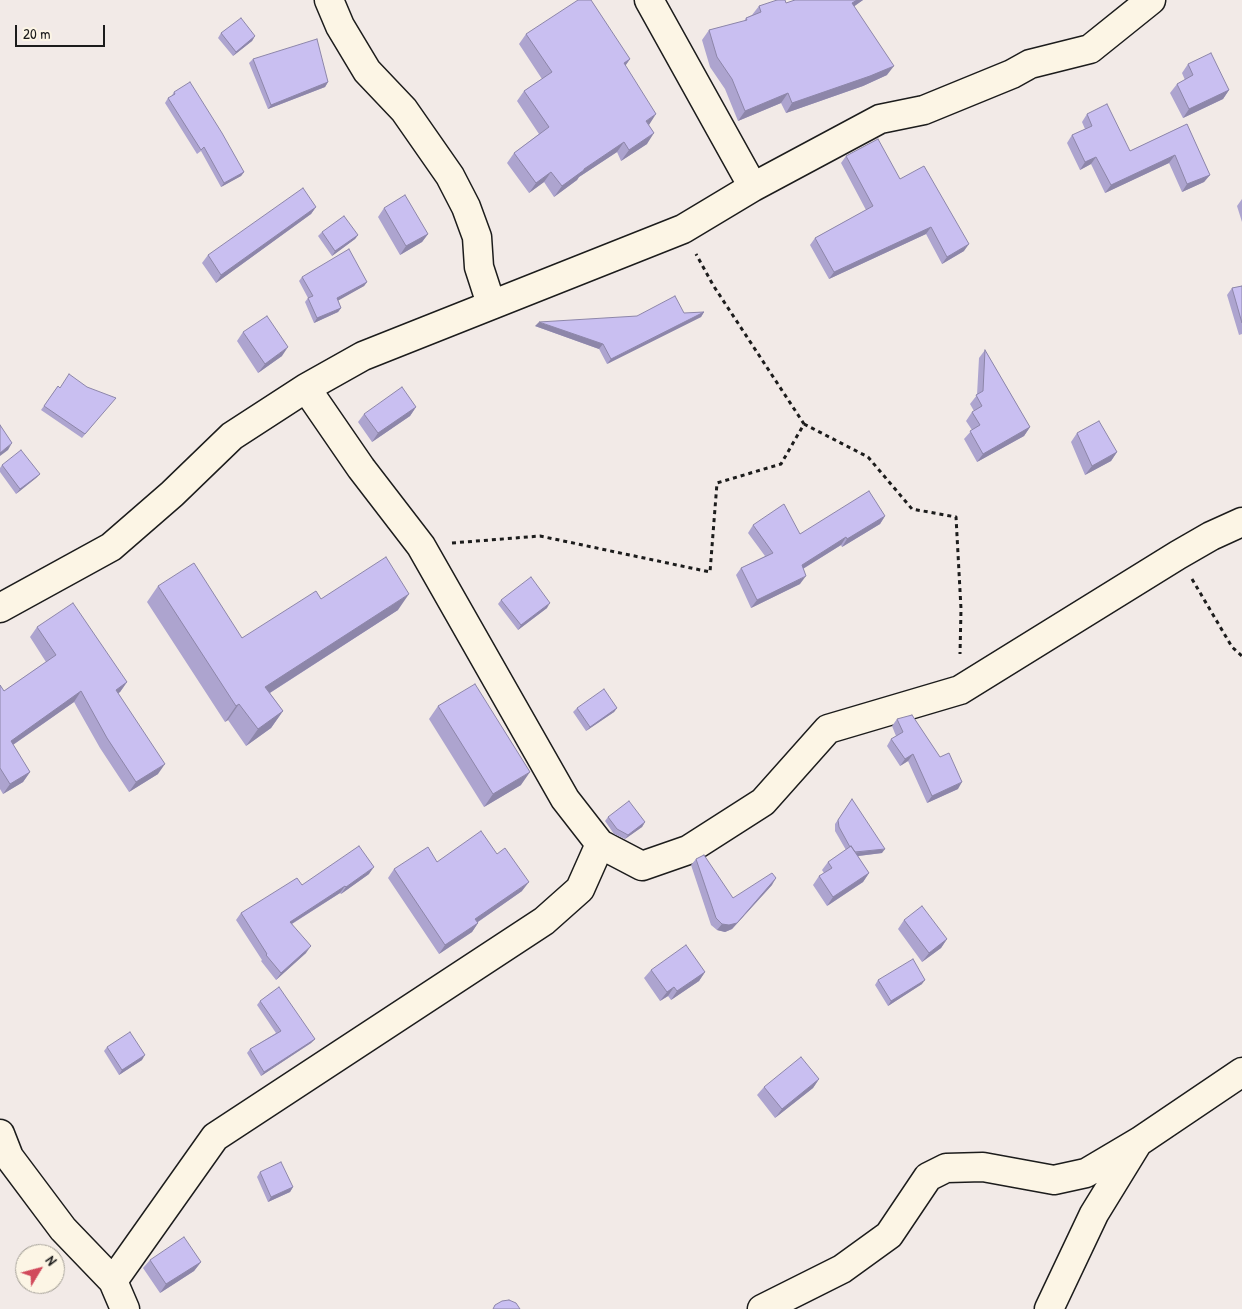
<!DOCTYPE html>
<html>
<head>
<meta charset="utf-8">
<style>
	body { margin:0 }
	#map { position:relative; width:1242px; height:1309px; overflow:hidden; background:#f2eae7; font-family:"Patrick Hand",sans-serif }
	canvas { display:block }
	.north { position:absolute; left:15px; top:1244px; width:50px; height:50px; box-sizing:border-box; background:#fcf5e5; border:1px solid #a29e95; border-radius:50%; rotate:53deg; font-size:14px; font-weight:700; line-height:20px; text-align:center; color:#1c1c1c }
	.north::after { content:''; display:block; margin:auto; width:18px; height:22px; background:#d1495b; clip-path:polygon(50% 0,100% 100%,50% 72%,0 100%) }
	.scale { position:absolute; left:15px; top:25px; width:90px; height:22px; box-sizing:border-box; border:2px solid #1c1c1c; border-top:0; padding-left:6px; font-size:15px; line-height:18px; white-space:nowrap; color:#1c1c1c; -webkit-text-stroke:4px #fcf5e5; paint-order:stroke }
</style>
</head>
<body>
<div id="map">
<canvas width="1242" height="1309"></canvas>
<div class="north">N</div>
<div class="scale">20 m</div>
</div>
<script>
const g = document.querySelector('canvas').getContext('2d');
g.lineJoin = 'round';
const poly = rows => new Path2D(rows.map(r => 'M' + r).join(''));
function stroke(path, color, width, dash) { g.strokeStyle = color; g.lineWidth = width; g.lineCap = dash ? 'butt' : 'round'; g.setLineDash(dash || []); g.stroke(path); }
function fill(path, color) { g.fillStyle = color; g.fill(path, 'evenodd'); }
const path = poly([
	[804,424,868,457,912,509,956,517,961,609,960,654],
	[452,543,540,536,710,572,717,483,781,464,804,424,713,285,696,254],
	[1192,579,1232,647,1242,656]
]);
const street = poly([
	[329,0,340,26,367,71,404,110,450,176,466,207,477,237,479,267,491,304],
	[649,0,753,187],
	[306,388,361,468,421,546,565,799,600,844,642,866,688,850,763,802,828,729,960,690,1178,555,1211,536,1242,522],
	[0,608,111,547,172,494,232,436,306,388,363,356,683,229,753,187,880,119,924,110,1012,74,1030,64,1090,49,1151,0],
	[0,1134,9,1157,63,1229,113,1281,125,1309],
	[113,1281,215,1137,544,921,580,889,600,844],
	[762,1309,842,1269,889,1235,928,1177,946,1168,983,1167,1054,1180,1086,1173,1140,1141,1242,1072],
	[1049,1309,1094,1214,1137,1144]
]);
const wall = poly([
	[795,0,863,0,854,6,887,75,863,86,786,113,781,103,738,121,725,89,710,67,702,40,709,30,744,21,746,18,752,15,759,6,786,3],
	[221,33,255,36,252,41,233,56,218,38],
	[526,34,630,59,625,66,649,125,647,144,621,161,617,152,579,177,577,180,554,197,544,182,529,193,507,163,514,153,539,134,517,101,524,91,542,79,519,44],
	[253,59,328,82,325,87,268,109,249,63],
	[1188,64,1229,90,1223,99,1183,118,1170,93,1177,84,1185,80,1182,73],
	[174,92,244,172,241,176,221,187,201,151,197,154,165,103,168,98,171,97],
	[1087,114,1130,151,1187,124,1210,175,1204,182,1182,192,1169,163,1105,193,1091,164,1080,170,1067,143,1072,135,1085,129,1082,122],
	[846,156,900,179,964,251,942,264,926,234,829,279,810,245,815,238,866,210,841,163],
	[1242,199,1242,222,1237,206],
	[316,207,311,214,216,283,202,263,208,255],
	[384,208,428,234,422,242,400,255,378,217],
	[322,232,358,235,355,239,332,256,318,236],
	[302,277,367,282,364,286,338,300,341,308,338,312,314,323,305,302,308,298,299,281],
	[1242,286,1242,334,1239,335,1227,295,1232,288],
	[704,312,701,317,607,364,599,349,535,326],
	[243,332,282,356,258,373,237,341],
	[985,350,1030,427,1024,436,977,462,964,439,972,430,966,421,972,412,974,411,970,404,977,395,979,358],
	[58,386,60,388,87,387,112,402,82,438,41,410],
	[416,407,410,416,372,442,358,422,364,414],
	[1077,433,1117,452,1111,461,1085,475,1071,442],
	[2,465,40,474,36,478,16,494,0,472,0,468],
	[885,516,880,524,842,547,841,545,803,569,800,584,751,608,736,575,741,568,765,556,748,533,753,525,800,534],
	[158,586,242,638,321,599,398,610,270,693,283,711,271,728,246,746,228,720,225,722,147,602],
	[501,600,547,608,518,630,498,604],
	[37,627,127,682,120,692,118,693,158,774,129,792,100,748,74,702,13,745,30,772,23,782,3,794,0,789,0,685,4,691,46,662,30,637],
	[438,706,521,785,484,807,429,719],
	[577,708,617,708,614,712,586,731,573,712],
	[897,719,958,789,927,803,908,761,900,766,887,746,891,739,896,736,892,726],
	[852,799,882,853,858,856,869,873,863,882,827,906,813,885,819,876,824,873,822,870,828,862,846,850,835,831,835,824],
	[608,817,645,822,642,827,625,839,614,834,605,821],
	[696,859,733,898,772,885,732,929,725,932,717,930,711,925,691,865],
	[437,862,522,891,478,922,478,923,472,932,439,954,388,878,394,869],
	[369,874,341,894,340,893,292,924,306,953,276,980,261,961,262,960,236,920,241,913,302,885],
	[904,920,947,939,941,948,922,962,898,929],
	[651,970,705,972,699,981,671,1000,668,996,660,1001,644,978],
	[878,980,922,984,888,1006,875,985],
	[260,1001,315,1039,311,1043,261,1076,247,1053,250,1049,276,1033,257,1005],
	[107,1047,142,1060,119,1075,104,1051],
	[819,1079,813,1088,775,1118,757,1095,764,1087],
	[260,1172,293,1187,290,1192,268,1202,257,1177],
	[150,1260,201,1262,194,1271,160,1293,143,1268]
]);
const shadedWall = poly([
	[857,0,863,0,845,13,852,3],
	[255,36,252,41,233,56,236,52],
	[630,59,623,69,624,63],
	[894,66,887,75,863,86,786,113,792,103],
	[328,82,325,87,268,109,271,105],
	[1229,90,1223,99,1183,118,1189,109],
	[788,93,781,103,738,121,745,111],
	[656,114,649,125,646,121],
	[654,133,647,144,621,161,629,150],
	[624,142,617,152,579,177,577,180,554,197,562,186,584,169],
	[1175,155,1169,163,1105,193,1111,185],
	[1096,157,1091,164,1080,170,1085,162],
	[244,172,241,176,221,187,224,183],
	[551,172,544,182,529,193,536,183],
	[1210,175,1204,182,1182,192,1187,184],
	[316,207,311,214,216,283,221,275],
	[931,227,926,234,829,279,834,272],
	[428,234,422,242,400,255,406,246],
	[358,235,355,239,332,256,335,251],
	[969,244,964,251,942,264,947,257],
	[367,282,364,286,334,303,337,298],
	[341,308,338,312,314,323,317,318],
	[704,312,701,317,607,364,611,359],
	[539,322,603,344,599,349,535,326],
	[288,347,282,356,258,373,265,364],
	[416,407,410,416,372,442,378,433],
	[1030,427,1024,436,977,462,983,454],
	[12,443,8,450,0,456,0,453],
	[1117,452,1111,461,1085,475,1092,466],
	[40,474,36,478,16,494,20,489],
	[885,516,880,524,842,547,847,539],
	[846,537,841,545,796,573,802,565],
	[806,576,800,584,751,608,757,600],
	[409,594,398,610,254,703,265,687],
	[550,603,547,608,518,630,521,625],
	[127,682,120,692,109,700,116,690],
	[81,691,74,702,4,751,11,741],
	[239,704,228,720,225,722,236,706],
	[617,708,614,712,586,731,590,727],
	[283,711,271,728,246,746,258,729],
	[913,754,908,761,900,766,905,759],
	[165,764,158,774,129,792,136,782],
	[30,772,23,782,3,794,10,784],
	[530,772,521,785,484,807,493,794],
	[962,782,958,789,927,803,932,796],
	[645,822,642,827,625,839,628,835],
	[885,849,882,853,850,857,853,853],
	[374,867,369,874,341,894,346,887],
	[869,873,863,882,827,906,833,897],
	[776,878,772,885,732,929,725,932,717,930,722,924],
	[529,882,522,891,469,928,475,919],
	[345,886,340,893,285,928,290,922],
	[478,923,472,932,439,954,445,945],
	[947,939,941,948,922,962,929,953],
	[311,946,306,953,276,980,281,973],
	[705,972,699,981,671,1000,677,991],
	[925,980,922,984,888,1006,891,1001],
	[674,987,668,996,660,1001,667,992],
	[315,1039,311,1043,261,1076,264,1072],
	[145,1055,142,1060,119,1075,122,1070],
	[819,1079,813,1088,775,1118,782,1109],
	[293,1187,290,1192,268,1202,271,1197],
	[201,1262,194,1271,160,1293,166,1284]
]);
const building = poly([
	[578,0,591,0,630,59,624,63,656,114,646,121,654,133,629,150,624,142,584,169,584,170,562,186,551,172,536,183,514,153,549,127,524,91,552,72,526,34,578,0],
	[777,0,785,0,786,3,795,0,857,0,852,3,894,66,870,76,792,103,788,93,745,111,732,79,717,57,709,30,747,20,746,18,761,12,759,6,777,0],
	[241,18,255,36,236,52,221,33,241,18],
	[317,39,328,82,271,105,253,59,317,39],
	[1211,53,1229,90,1189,109,1177,84,1193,75,1188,64,1211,53],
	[190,82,222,133,244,172,224,183,204,147,201,150,168,98,175,94,174,92,190,82],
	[1107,104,1130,151,1187,124,1210,175,1187,184,1175,155,1111,185,1096,157,1085,162,1072,135,1092,126,1087,114,1107,104],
	[878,139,900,179,924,166,969,244,947,257,931,227,834,272,815,238,873,206,846,156,878,139],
	[303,188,316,207,221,275,208,255,303,188],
	[405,195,428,234,406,246,384,208,405,195],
	[344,216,358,235,335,251,322,232,344,216],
	[349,249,367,282,337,298,341,308,317,318,308,298,313,296,302,277,349,249],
	[1242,286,1242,323,1232,288,1242,286],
	[675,296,684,313,704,312,611,359,603,344,539,322,637,316,675,296],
	[267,316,288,347,265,364,243,332,267,316],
	[985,350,1030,427,983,454,970,431,980,425,972,412,982,406,976,395,983,391,985,350],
	[69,374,87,387,116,398,85,434,44,406,58,386,60,388,69,374],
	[402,387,416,407,378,433,364,414,402,387],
	[1099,421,1117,452,1092,466,1077,433,1099,421],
	[0,425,12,443,0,453,0,425],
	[21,450,40,474,20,489,2,465,21,450],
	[869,491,885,516,847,539,846,537,802,565,806,576,757,600,741,568,773,553,753,525,784,504,800,534,869,491],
	[386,557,409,594,265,687,283,711,258,729,239,704,236,706,158,586,194,563,242,638,316,591,321,599,386,557],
	[531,577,550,603,521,625,501,600,531,577],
	[73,603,127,682,116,690,165,764,136,782,107,738,81,691,11,741,30,772,10,784,0,768,0,685,4,691,56,655,37,627,73,603],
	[475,684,530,772,493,794,438,706,475,684],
	[604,689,617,708,590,727,577,708,604,689],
	[912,715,940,757,949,753,962,782,932,796,913,754,905,759,891,739,903,732,897,719,912,715],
	[852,799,885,849,855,852,851,846,850,847,839,827,838,820,852,799],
	[629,801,645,822,628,835,617,829,608,817,629,801],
	[481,831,497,854,505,848,529,882,475,919,478,923,445,945,394,869,428,847,437,862,481,831],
	[359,846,374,867,346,887,345,886,290,922,311,946,281,973,266,955,267,954,241,913,297,878,302,885,359,846],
	[851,846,869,873,833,897,819,876,832,868,828,862,851,846],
	[704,855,733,898,772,873,776,878,737,923,729,925,722,924,716,918,696,859,704,855],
	[922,906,947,939,929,953,904,920,922,906],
	[686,945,705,972,677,991,674,987,667,992,651,970,686,945],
	[913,959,925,980,891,1001,878,980,913,959],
	[279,987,315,1039,264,1072,250,1049,281,1031,260,1001,279,987],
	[130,1032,145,1055,122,1070,107,1047,130,1032],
	[801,1057,819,1079,782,1109,764,1087,801,1057],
	[281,1162,293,1187,271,1197,260,1172,281,1162],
	[184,1237,201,1262,166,1284,150,1260,184,1237],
	[509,1300,516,1303,520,1309,493,1309,495,1305,502,1301,509,1300]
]);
stroke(street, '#1c1c1c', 31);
stroke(path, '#1c1c1c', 3, [4, 4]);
stroke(street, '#fcf5e5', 28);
fill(wall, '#ada4cf');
fill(shadedWall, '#8d86a9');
fill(building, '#c9bff1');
stroke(building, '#8d86a9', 1);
</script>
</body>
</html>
